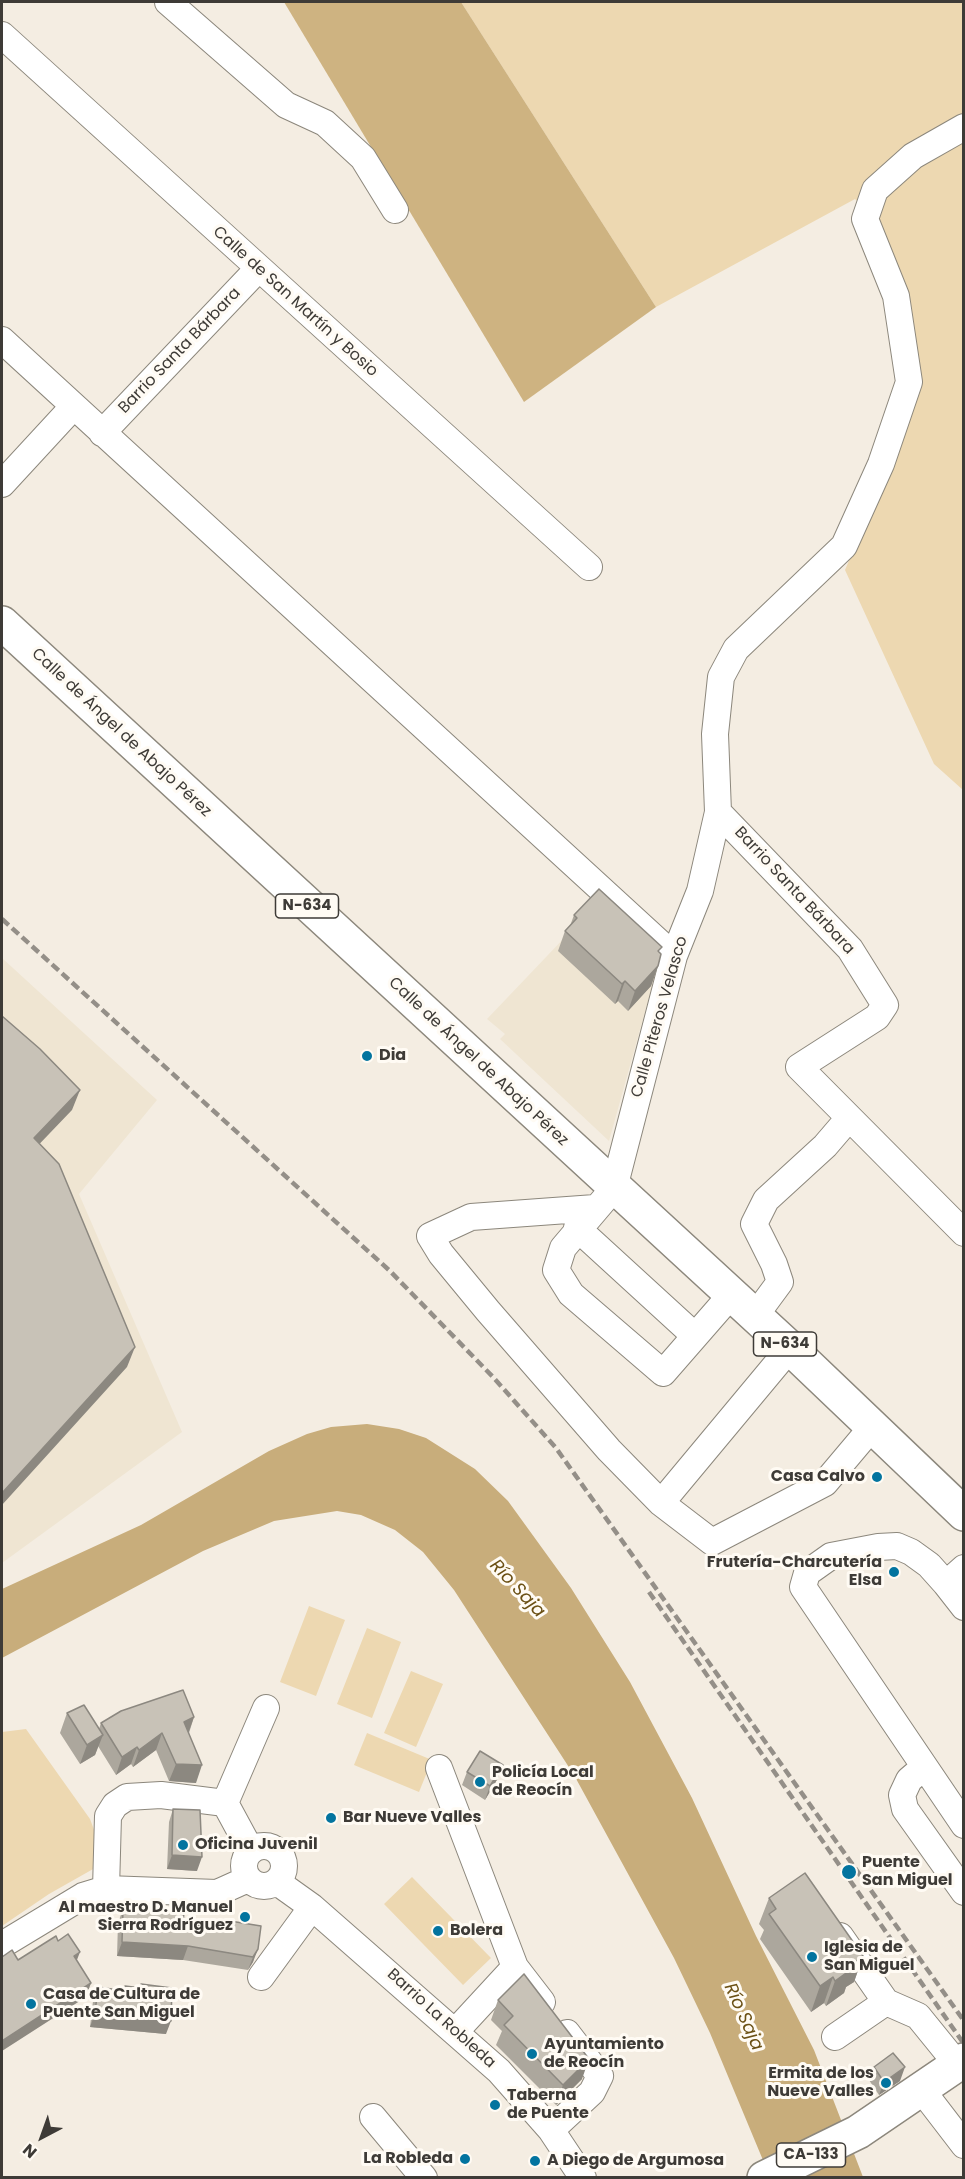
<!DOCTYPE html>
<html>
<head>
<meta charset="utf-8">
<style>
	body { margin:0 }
	#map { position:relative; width:965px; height:2179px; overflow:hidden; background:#f4ede2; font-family:Poppins,sans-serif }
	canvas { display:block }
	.frame { position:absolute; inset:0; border:3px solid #3e3b37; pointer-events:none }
	.north { position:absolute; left:12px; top:2107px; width:60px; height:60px; -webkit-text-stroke:4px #fffbf4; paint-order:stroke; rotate:221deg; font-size:16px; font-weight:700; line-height:24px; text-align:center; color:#3e3b37 }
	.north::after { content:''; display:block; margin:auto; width:21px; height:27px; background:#3e3b37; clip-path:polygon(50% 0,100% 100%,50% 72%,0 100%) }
</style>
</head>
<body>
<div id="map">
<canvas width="965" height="2179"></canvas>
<div class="frame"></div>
<div class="north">N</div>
</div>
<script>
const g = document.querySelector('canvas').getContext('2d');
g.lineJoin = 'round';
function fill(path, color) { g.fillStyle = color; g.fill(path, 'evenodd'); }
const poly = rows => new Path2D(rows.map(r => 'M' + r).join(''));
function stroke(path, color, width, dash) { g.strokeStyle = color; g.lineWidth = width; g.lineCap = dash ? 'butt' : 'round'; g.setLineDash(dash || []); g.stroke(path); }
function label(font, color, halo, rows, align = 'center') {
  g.font = font + ' Poppins,sans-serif'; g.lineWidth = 6; g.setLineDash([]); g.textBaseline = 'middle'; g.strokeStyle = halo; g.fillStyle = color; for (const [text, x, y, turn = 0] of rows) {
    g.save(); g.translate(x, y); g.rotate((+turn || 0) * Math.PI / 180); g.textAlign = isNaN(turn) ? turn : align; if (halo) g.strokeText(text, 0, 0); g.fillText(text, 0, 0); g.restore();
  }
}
const built = poly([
	[567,935,651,971,658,978,653,983,609,1141,500,1039,505,1034,487,1019],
	[2,958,157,1100,79,1194,182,1432,2,1563]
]);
const green = poly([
	[461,2,963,2,963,790,934,764,845,570,886,473,921,372,904,283,880,223,855,199,656,307],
	[309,1606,345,1620,316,1696,280,1682],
	[367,1628,401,1642,372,1718,337,1704],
	[411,1671,443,1684,416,1747,384,1733],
	[26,1729,90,1819,99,1843,102,1864,49,1894,2,1926,2,1732],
	[367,1733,432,1760,419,1792,354,1765],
	[412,1877,491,1958,463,1985,384,1904]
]);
const forest = poly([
	[284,2,461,2,656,307,524,402]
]);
const water = poly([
	[367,1424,399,1429,426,1438,475,1469,508,1501,571,1588,630,1682,692,1798,756,1936,814,2050,863,2177,770,2177,710,2033,674,1958,574,1775,454,1590,423,1552,395,1530,361,1515,337,1511,274,1521,203,1551,2,1658,2,1589,141,1525,269,1451,307,1434,331,1427]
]);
const minor = poly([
	[168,2,286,105,325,123,363,158,395,210],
	[2,35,589,567],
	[2,340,674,956],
	[102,433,258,269],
	[2,484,73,407],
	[718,812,850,949,885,1005,877,1017,799,1067,964,1233],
	[595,1208,471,1217,430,1236,441,1254,488,1311,609,1450,661,1503],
	[577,1228,695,1336],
	[731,1295,663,1373,571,1294,556,1270,563,1248,614,1188,674,956,700,891,718,812,715,734,721,677,736,649,844,546,881,464,909,382,896,296,865,219,875,190,913,156,964,127],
	[755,1316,780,1282,774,1264,754,1224,766,1200,825,1146,849,1118],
	[790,1348,661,1503,712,1542,825,1483,873,1426],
	[964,1568,946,1584,964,1607],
	[946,1584,929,1565,911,1552,897,1546,878,1547,831,1556,807,1573,803,1587,964,1825],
	[439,1768,515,1967,542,2002],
	[923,1768,909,1780,902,1795,905,1809,964,1892],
	[225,1803,266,1708],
	'244 1866a20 20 0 1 1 40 0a20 20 0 1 1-40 0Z',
	[277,1882,312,1907,499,2071,551,2130,583,2178],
	[106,1889,108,1816,115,1805,127,1797,161,1795,225,1803,251,1851],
	[840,1936,886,2002],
	[2,1945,83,1896,106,1889,217,1893,248,1879],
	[261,1977,312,1907],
	[455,2032,515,1967],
	[835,2037,886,2002,918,2016,957,2064],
	[921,2089,964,2145],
	[373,2117,424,2178],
	[551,2130,592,2092,600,2076,567,2033]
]);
const major = poly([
	[764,2178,858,2132,964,2060]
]);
const highway = poly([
	[2,623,790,1348,964,1514]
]);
const rail = poly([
	[2,919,390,1271,493,1377,556,1448,964,2021],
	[649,1592,964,2044]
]);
const wall = poly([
	[574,915,660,953,658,966,651,986,628,1011,618,1001,615,1004,558,951,565,931,570,926],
	[67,1713,99,1729,101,1723,194,1717,189,1733,196,1783,169,1781,156,1750,133,1767,131,1764,116,1775,98,1746,95,1755,80,1764,60,1733],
	[503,1765,498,1778,485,1800,462,1785,467,1772],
	[173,1809,197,1871,167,1869,169,1822],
	[769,1898,863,1956,854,1982,846,1987,844,1993,826,2006,824,2003,811,2012,760,1939,764,1930,759,1924],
	[123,1909,183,1923,227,1929,230,1921,261,1926,253,1962,248,1970,183,1960,117,1956,118,1923],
	[141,1984,166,2034,90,2027,93,2001,98,1987,124,1990,125,1986,140,1988],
	[498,2000,582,2079,556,2105,496,2045,502,2031,491,2020],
	[874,2067,900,2081,879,2095,869,2080]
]);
const shadedWall = poly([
	[658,966,651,986,628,1011,635,991],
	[625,981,618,1001,615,1004,622,984],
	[80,1090,72,1110,26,1158,34,1138],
	[135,1347,127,1367,2,1505,2,1493],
	[194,1717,188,1734,184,1722],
	[162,1733,156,1750,133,1767,139,1750],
	[103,1735,95,1755,80,1764,87,1745],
	[137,1747,131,1764,116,1775,122,1757],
	[176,1764,202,1765,196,1783,169,1781],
	[503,1765,498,1778,485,1800,490,1786],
	[172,1855,202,1857,197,1871,167,1869],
	[122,1942,188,1946,183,1960,117,1956],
	[258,1949,253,1962,248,1970,253,1957],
	[80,1952,75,1965,74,1956],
	[863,1956,854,1982,846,1987,844,1993,826,2006,835,1981,851,1965],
	[833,1977,824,2003,811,2012,820,1986],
	[91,1983,86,1997,2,2051,2,2041],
	[95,2013,171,2021,166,2034,90,2027],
	[589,2059,582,2079,556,2105,563,2085],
	[905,2067,900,2081,879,2095,884,2082]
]);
const building = poly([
	[599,889,662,947,658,951,661,954,658,966,635,991,625,981,622,984,565,931,577,918,574,915,599,889],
	[2,1016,40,1049,80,1090,34,1138,59,1164,135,1347,2,1493,2,1016],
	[183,1690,194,1717,184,1722,202,1765,176,1764,162,1733,139,1750,137,1747,122,1757,101,1723,121,1711,183,1690],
	[84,1705,103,1735,87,1745,67,1713,84,1705],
	[480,1751,503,1765,490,1786,467,1772,480,1751],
	[173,1809,200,1810,202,1857,172,1855,173,1809],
	[805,1873,863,1956,851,1965,853,1968,835,1981,833,1977,820,1986,769,1914,776,1909,769,1898,805,1873],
	[123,1909,184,1912,183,1923,229,1929,230,1921,261,1926,258,1949,253,1957,188,1946,122,1942,123,1909],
	[68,1934,80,1952,74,1956,91,1983,2,2041,2,1957,12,1950,18,1960,56,1936,58,1941,68,1934],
	[524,1974,589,2059,563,2085,504,2025,513,2016,498,2000,524,1974],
	[141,1984,172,1988,171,2021,95,2013,98,1987,125,1991,125,1986,141,1988,141,1984],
	[893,2053,905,2067,884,2082,874,2067,893,2053]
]);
const markers = [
	[367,1056,6,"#03749f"],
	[877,1477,6,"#03749f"],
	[894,1572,6,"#03749f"],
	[480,1782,6,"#03749f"],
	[331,1818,6,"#03749f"],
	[183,1845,6,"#03749f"],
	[849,1872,8,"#03749f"],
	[245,1917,6,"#03749f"],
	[438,1931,6,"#03749f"],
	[812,1957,6,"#03749f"],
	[31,2004,6,"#03749f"],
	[532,2054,6,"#03749f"],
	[886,2083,6,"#03749f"],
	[495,2105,6,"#03749f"],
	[465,2159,6,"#03749f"],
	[535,2161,6,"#03749f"]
];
const shields = [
	[307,906,63],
	[785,1344,63],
	[811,2155,69]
];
const shieldNames = [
	["N-634",307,906],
	["N-634",785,1344],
	["CA-133",811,2155]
];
const streetNames = [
	["Calle de San Martín y Bosio",295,302,42],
	["Barrio Santa Bárbara",180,351,-46],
	["Calle de Ángel de Abajo Pérez",121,733,43],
	["Barrio Santa Bárbara",794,891,47],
	["Calle Piteros Velasco",660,1017,-74],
	["Calle de Ángel de Abajo Pérez",478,1062,43],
	["Barrio La Robleda",441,2019,42]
];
const poiNames = [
	["Dia",379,1056],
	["Casa Calvo",865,1477,"right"],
	["Frutería-Charcutería",882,1563,"right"],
	["Elsa",882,1581,"right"],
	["Policía Local",492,1773],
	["de Reocín",492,1791],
	["Bar Nueve Valles",343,1818],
	["Oficina Juvenil",195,1845],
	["Puente",862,1863],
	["San Miguel",862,1881],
	["Al maestro D. Manuel",233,1908,"right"],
	["Sierra Rodríguez",233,1926,"right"],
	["Bolera",450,1931],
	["Iglesia de",824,1948],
	["San Miguel",824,1966],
	["Casa de Cultura de",43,1995],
	["Puente San Miguel",43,2013],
	["Ayuntamiento",544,2045],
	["de Reocín",544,2063],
	["Ermita de los",874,2074,"right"],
	["Nueve Valles",874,2092,"right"],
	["Taberna",507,2096],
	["de Puente",507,2114],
	["La Robleda",453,2159,"right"],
	["A Diego de Argumosa",547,2161]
];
const waterNames = [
	["Río Saja",517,1589,47],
	["Río Saja",743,2017,66]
];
fill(built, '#efe5d2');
fill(green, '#edd8b1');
fill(forest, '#ceb381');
fill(water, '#c8ad7b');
stroke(minor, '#8c877c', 28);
stroke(major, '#8c877c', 36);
stroke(highway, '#8c877c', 36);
stroke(minor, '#fff', 26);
stroke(major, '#fff', 33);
stroke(highway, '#fff', 33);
stroke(rail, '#948f88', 4.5, [9, 4.5]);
fill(wall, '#aca79d');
fill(shadedWall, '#8c8880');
fill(building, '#c8c2b7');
stroke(building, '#8c8880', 1.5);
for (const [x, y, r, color] of markers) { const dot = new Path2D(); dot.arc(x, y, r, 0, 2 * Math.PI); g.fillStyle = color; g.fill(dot); stroke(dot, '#fffbf4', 2); }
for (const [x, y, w] of shields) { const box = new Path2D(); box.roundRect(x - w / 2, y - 12, w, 24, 4.5); g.fillStyle = '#fffbf4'; g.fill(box); stroke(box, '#3e3b37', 1.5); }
label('bold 15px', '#3e3b37', null, shieldNames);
label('16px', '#3e3b37', '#fffbf4', streetNames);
label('bold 16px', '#3e3b37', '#fffbf4', poiNames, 'left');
label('italic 18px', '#6b5014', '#fffbf4', waterNames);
</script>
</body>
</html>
